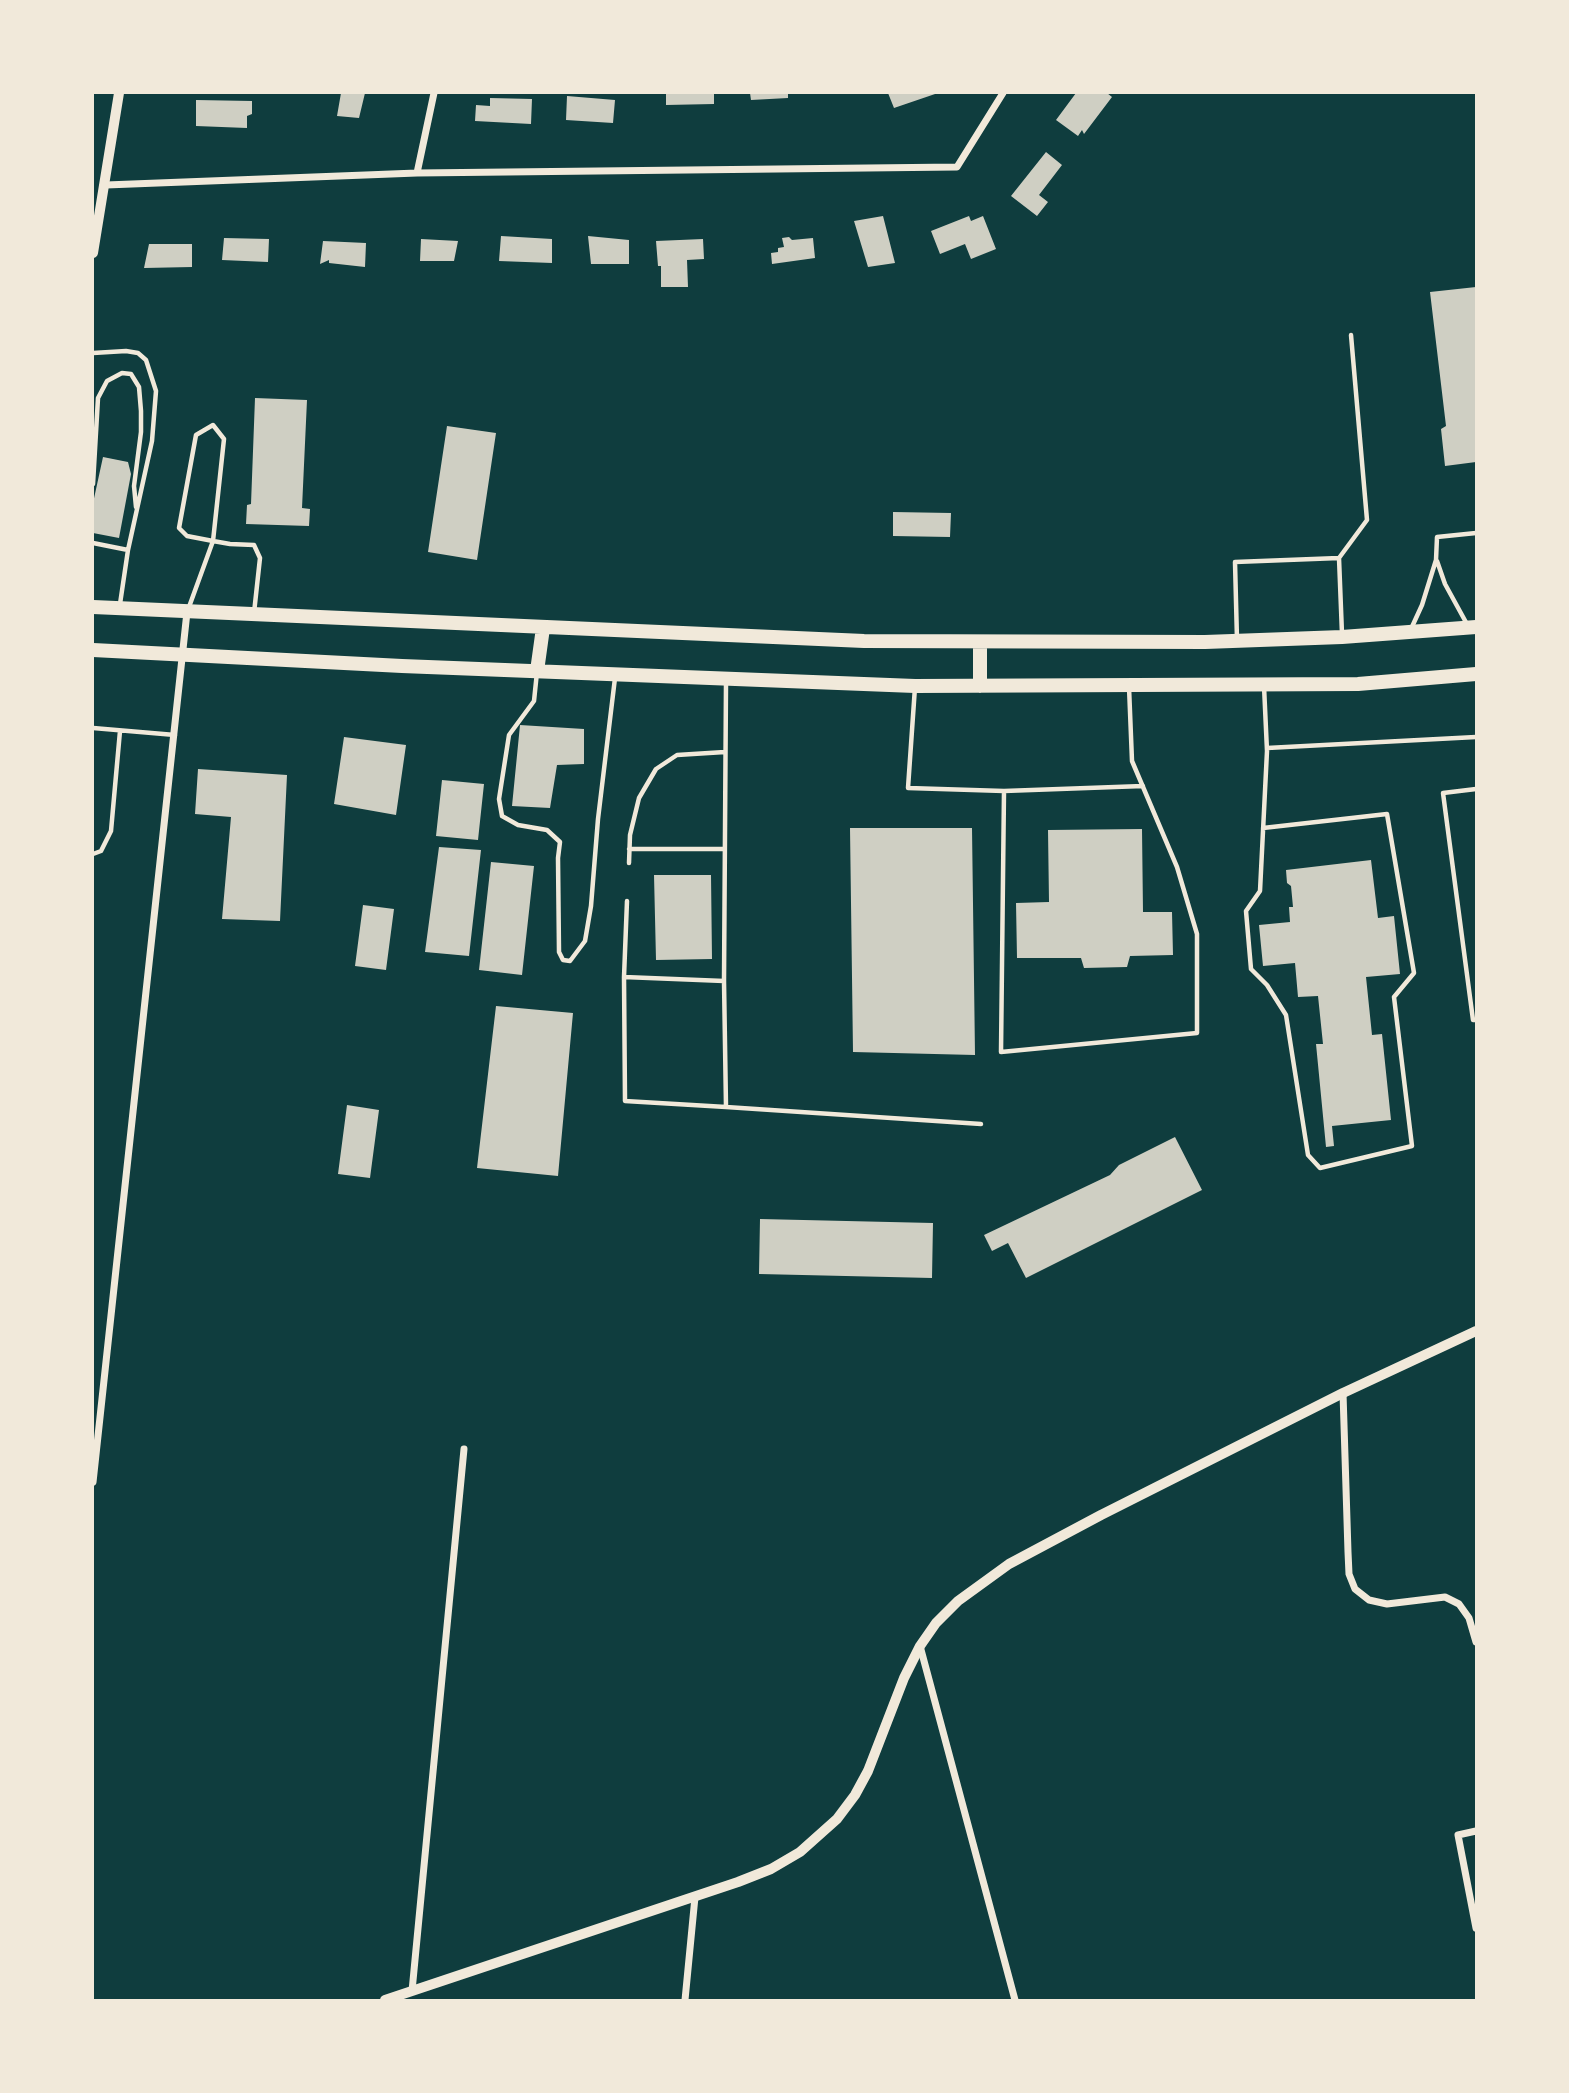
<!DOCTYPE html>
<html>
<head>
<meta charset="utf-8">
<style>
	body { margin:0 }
	#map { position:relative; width:1569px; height:2093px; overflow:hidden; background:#0f3d3e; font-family:Barlow,sans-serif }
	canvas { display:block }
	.frame { position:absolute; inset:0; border:94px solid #f1e9da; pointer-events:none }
</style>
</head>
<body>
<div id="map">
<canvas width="1569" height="2093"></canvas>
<div class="frame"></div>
</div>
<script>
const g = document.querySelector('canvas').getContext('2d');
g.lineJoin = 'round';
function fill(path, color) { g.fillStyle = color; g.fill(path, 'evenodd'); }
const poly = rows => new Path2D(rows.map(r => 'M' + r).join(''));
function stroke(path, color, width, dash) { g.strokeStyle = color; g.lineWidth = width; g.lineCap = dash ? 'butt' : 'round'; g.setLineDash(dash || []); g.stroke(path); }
const building = poly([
	[341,93,365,93,359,118,337,116],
	[666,93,714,93,714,104,666,105],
	[750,93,788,93,788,98,751,100],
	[888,93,938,93,894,108],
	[1076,93,1107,93,1112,97,1084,134,1082,130,1078,136,1056,120],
	[567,96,615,100,613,123,566,120],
	[490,98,532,99,531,124,475,121,476,105,490,106],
	[196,100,252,101,252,114,247,116,247,128,196,126],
	[1046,152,1062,165,1039,195,1048,202,1037,216,1011,196],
	[883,216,895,263,868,267,854,221],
	[969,216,971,221,983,216,996,249,971,259,965,244,940,254,931,231],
	[501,236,552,239,552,263,499,261],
	[588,236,629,240,629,264,591,264],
	[789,237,792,240,813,238,815,258,772,264,771,253,778,252,778,248,784,247,782,238],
	[224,238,269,239,268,262,222,260],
	[421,239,458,241,454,261,420,261],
	[703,239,704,259,687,260,688,287,661,287,661,266,658,266,656,241],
	[323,241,366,243,365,267,329,263,329,260,320,264],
	[149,244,192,244,192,267,144,268],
	[1476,287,1476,462,1445,466,1441,429,1446,426,1430,292],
	[255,398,307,400,302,508,310,509,309,526,246,524,247,505,251,504],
	[447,426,496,433,477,560,428,552],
	[103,457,128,462,131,474,119,538,93,533,93,503],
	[893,512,951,513,950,537,893,536],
	[520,725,584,729,584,764,557,765,550,808,512,806],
	[344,737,406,745,396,815,334,804],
	[198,769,287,775,280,921,222,919,231,817,195,814],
	[442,780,484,784,478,840,436,836],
	[850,828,972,828,975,1055,853,1052],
	[1142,829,1143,912,1172,912,1173,955,1130,956,1127,967,1084,968,1081,958,1017,958,1016,903,1049,902,1048,830],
	[439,847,481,850,469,956,425,952],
	[1371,860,1378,918,1394,916,1400,974,1366,977,1372,1035,1382,1034,1391,1120,1332,1126,1334,1146,1326,1147,1316,1044,1323,1044,1318,996,1298,997,1295,963,1263,966,1259,925,1290,922,1289,907,1293,907,1291,886,1287,883,1286,870],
	[491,862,534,866,522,975,479,970],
	[654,875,711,875,712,959,656,960],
	[363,905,394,909,386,970,355,966],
	[496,1006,573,1013,558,1176,477,1168],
	[347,1105,379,1110,370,1178,338,1174],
	[1175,1137,1202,1190,1026,1278,1008,1243,992,1251,984,1235,1110,1175,1119,1165],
	[760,1219,933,1223,932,1278,759,1274]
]);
const service = poly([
	[93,353,126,351,138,353,146,360,156,391,152,441,128,550,120,604],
	[93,484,98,398,107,381,122,373,131,374,139,387,141,411,141,432,134,486,136,507],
	[93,543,128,550],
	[1339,558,1367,520,1351,335],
	[1437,561,1445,584,1468,626],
	[189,607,213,541,224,439,213,425,196,435,179,528,187,536,213,541,230,544,254,545,260,558,254,613],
	[1411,629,1422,605,1436,560,1437,537,1476,533],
	[1237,640,1235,562,1339,558,1342,634],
	[537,672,534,701,509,735,499,799,502,816,518,825,547,830,560,842,558,858,559,952,563,960,570,961,585,941,591,906,598,819,615,678],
	[915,687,908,788,1004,791,1001,1052,1197,1033,1197,934,1177,867,1132,761,1129,687],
	[93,728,175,735],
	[1267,748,1476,737],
	[1476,789,1443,793,1473,1020,1476,1020],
	[1004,791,1143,786],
	[1263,828,1387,814,1414,973,1394,997,1412,1146,1320,1168,1308,1155,1286,1015,1267,985,1251,969,1246,911,1260,891,1267,751,1264,686],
	[629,849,724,849],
	[93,854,101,851,111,831,120,731],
	[629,863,630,835,639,798,656,769,677,755,725,752],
	[627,901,624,977,625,1101,726,1107,724,981],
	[624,977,724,981,726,683],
	[726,1107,981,1124]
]);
const minor = poly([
	[417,173,434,93],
	[106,185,417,173,957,167,1003,93],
	[1343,1393,1348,1552,1349,1574,1355,1589,1369,1600,1387,1604,1445,1597,1459,1604,1469,1618,1476,1642],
	[93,1482,187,612],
	[920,1646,1015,2000],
	[1476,1831,1458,1835,1476,1928],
	[412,1991,464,1449],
	[685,2000,695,1897]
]);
const tertiary = poly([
	[93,253,119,93],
	[385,2000,738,1882,771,1869,800,1852,837,1819,855,1795,868,1771,904,1678,920,1646,936,1623,958,1601,1009,1564,1101,1515,1343,1393,1476,1331]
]);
const trunk = poly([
	[93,607,864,641,1205,642,1342,637,1476,627],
	[93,650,402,666,915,686,1358,684,1476,674],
	[537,671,543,628],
	[980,686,980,642]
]);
fill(building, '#cfcfc3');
stroke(service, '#f1e9da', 4.5);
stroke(minor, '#f1e9da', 7);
stroke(tertiary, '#f1e9da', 10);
stroke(trunk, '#f1e9da', 14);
</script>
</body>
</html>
